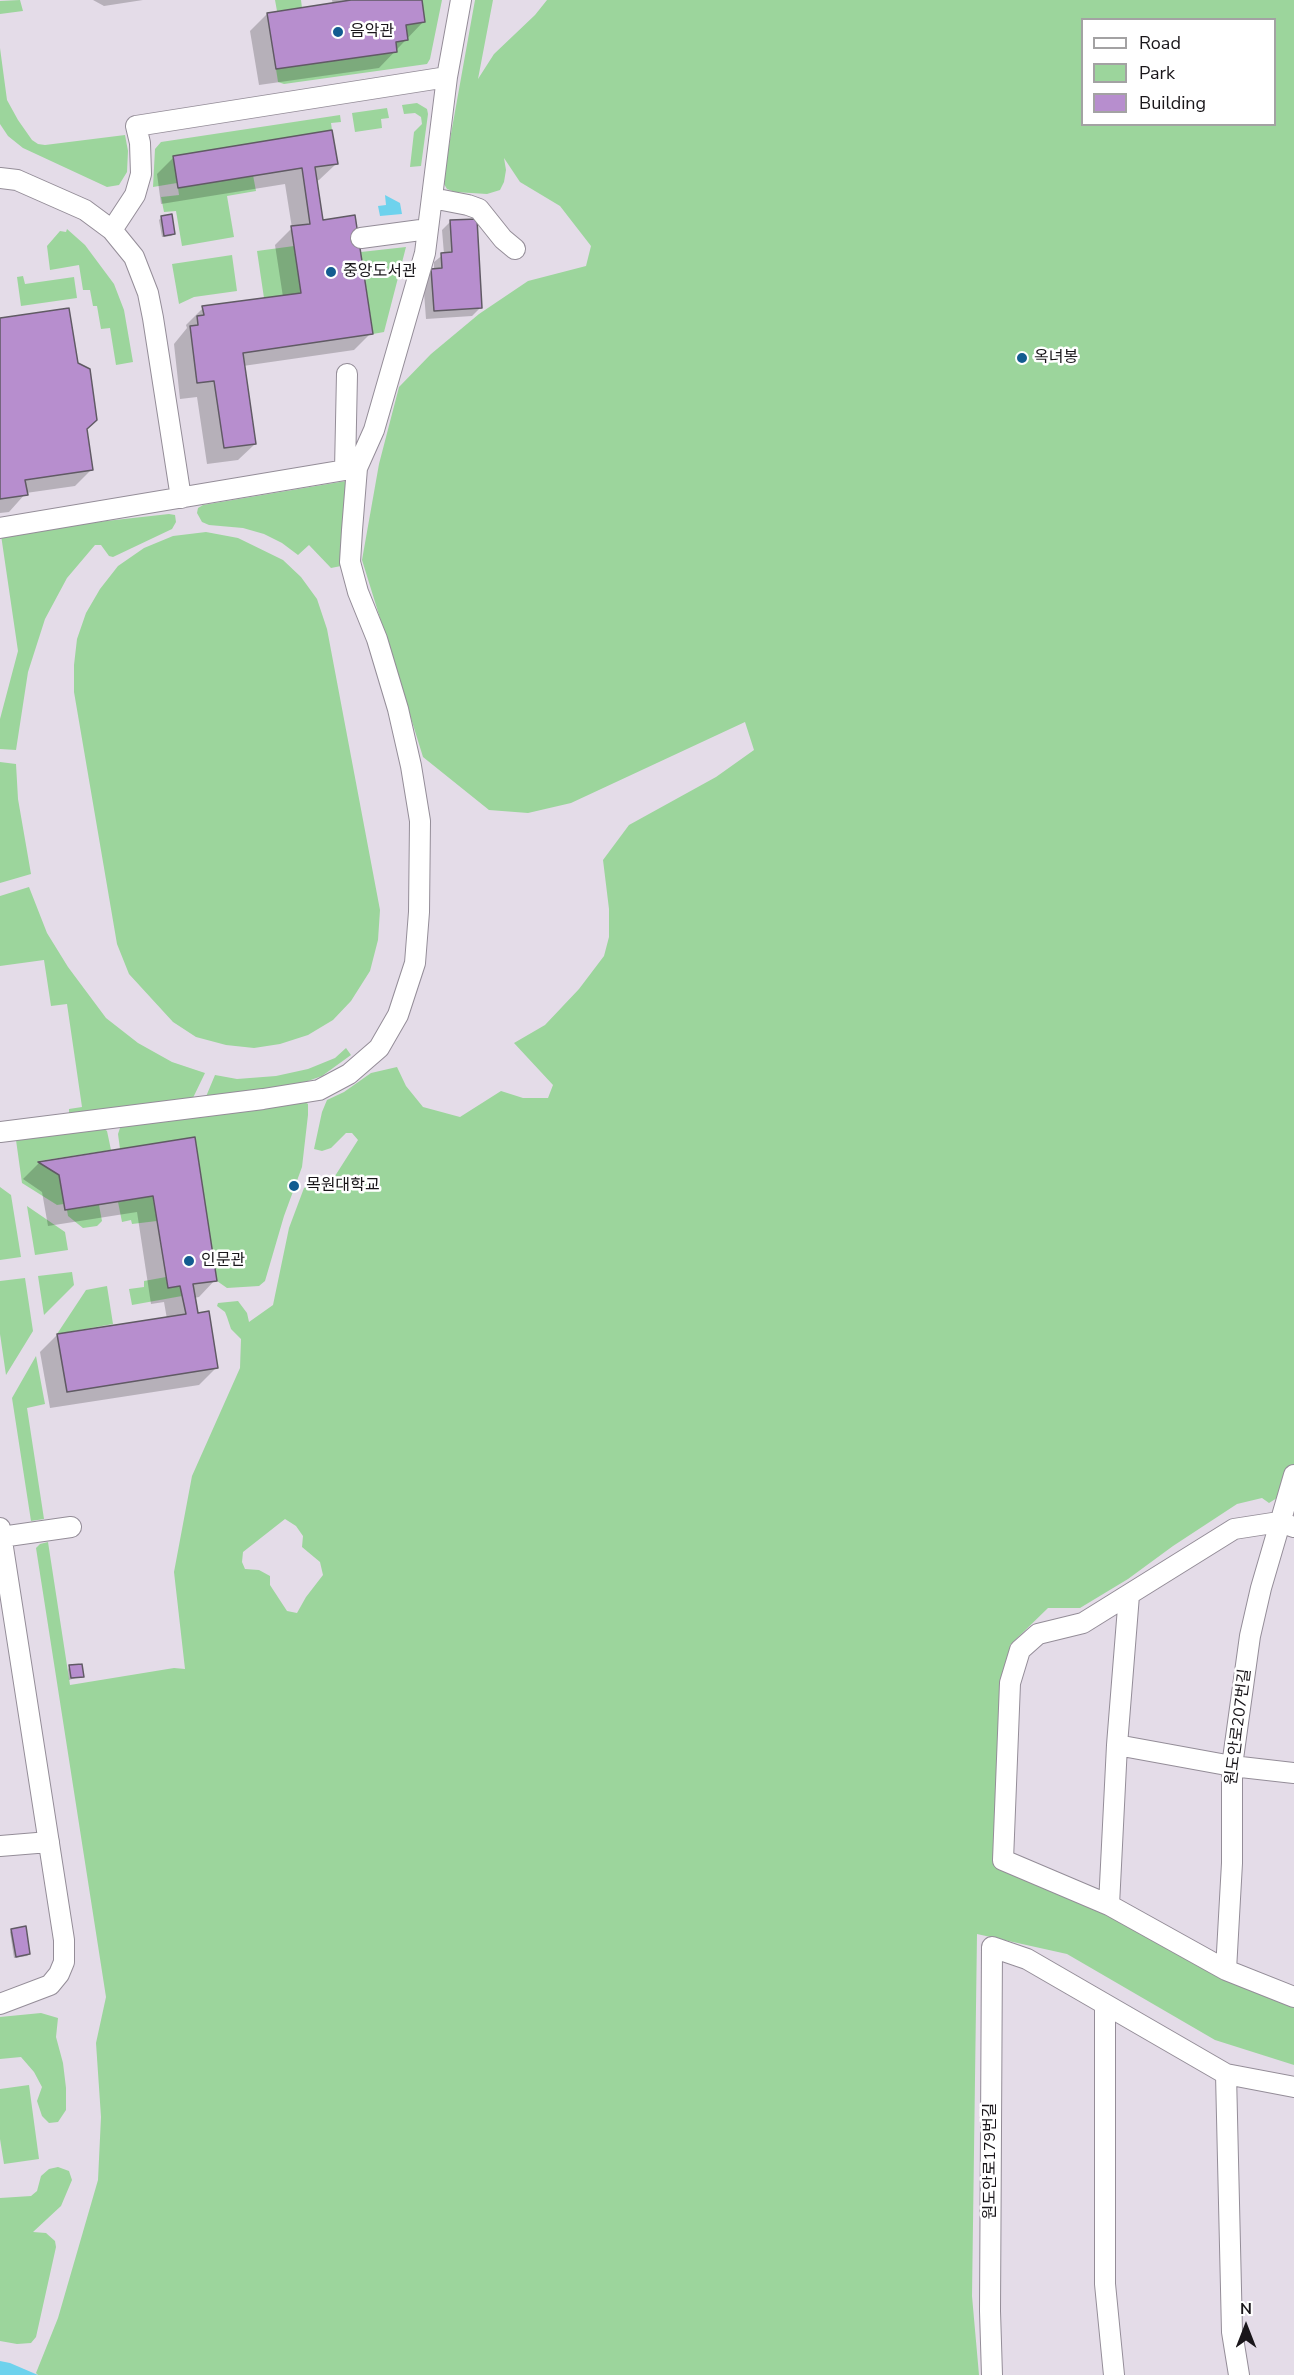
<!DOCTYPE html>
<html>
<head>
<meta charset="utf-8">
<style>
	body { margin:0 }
	#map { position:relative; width:1294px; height:2375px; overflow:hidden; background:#e4dce8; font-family:"Nunito Sans",sans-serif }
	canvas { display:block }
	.legend { position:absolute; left:1081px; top:18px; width:195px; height:108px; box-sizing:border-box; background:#fff; border:2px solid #a3a2a3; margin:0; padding:8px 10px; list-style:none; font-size:18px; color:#19161a }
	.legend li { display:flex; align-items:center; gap:12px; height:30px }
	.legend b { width:30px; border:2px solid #a3a2a3 }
	.north { position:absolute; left:1216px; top:2297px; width:60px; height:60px; -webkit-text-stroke:4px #fff; paint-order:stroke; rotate:0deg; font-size:16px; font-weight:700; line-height:24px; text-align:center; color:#19161a }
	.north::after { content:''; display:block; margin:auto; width:21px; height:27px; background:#19161a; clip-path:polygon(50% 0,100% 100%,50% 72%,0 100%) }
</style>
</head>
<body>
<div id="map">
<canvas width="1294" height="2375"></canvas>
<ul class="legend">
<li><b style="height:8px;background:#fff"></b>Road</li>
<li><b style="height:16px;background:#9cd59c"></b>Park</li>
<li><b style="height:16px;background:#b78ece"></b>Building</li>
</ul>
<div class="north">N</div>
</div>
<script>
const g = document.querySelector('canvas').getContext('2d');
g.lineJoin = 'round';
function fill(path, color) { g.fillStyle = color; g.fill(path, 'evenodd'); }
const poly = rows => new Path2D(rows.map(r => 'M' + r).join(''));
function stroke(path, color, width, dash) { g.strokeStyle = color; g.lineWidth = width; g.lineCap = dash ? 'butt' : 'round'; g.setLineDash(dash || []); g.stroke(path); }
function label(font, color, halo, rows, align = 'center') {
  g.font = font + ' "Nunito Sans","Noto Sans KR",sans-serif'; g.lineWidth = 5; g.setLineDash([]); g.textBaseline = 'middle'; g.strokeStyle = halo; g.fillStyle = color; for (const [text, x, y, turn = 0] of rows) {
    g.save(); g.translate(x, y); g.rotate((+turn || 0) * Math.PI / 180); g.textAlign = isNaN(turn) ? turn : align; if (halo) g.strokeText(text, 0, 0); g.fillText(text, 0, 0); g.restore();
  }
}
const green = poly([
	[20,0,23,11,0,14,0,1],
	[275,0,301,0,302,8,277,11],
	[422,0,442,0,430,59,427,64,284,84,278,82,276,69,397,52,396,42,408,39,406,25,425,22],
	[475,0,493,0,478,79,494,54,535,15,547,0,1294,0,1294,1474,1285,1493,1269,1503,1262,1498,1237,1504,1173,1546,1128,1579,1080,1608,1048,1608,1010,1645,1003,1864,1294,2001,1294,2065,1215,2040,1067,1954,977,1934,972,2296,979,2375,38,2375,36,2373,58,2318,98,2180,101,2117,96,2043,106,1997,36,1548,40,1544,48,1542,70,1685,174,1668,185,1669,174,1572,192,1476,240,1368,241,1339,231,1329,227,1317,225,1312,217,1306,218,1303,238,1301,247,1313,249,1322,273,1305,289,1228,304,1188,335,1176,358,1140,352,1133,346,1133,331,1148,322,1151,314,1149,322,1112,327,1100,344,1092,371,1073,397,1067,406,1086,423,1107,460,1117,501,1091,523,1098,548,1098,553,1085,514,1043,545,1025,579,989,604,956,609,937,609,909,603,860,629,825,716,777,754,750,745,722,571,803,528,813,489,810,423,757,362,560,379,464,399,387,431,354,479,314,528,281,586,266,591,246,560,206,520,182,504,158,506,170,504,182,500,190,487,194,455,192,447,189,444,184,444,173],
	[1082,20,1274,20,1274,124,1082,124],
	[285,1519,296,1526,303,1536,302,1547,320,1562,323,1575,306,1597,297,1613,287,1611,270,1585,270,1576,259,1570,245,1569,242,1562,243,1552],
	[0,48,7,100,18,120,32,140,38,144,45,145,125,135,128,151,127,172,119,185,107,187,23,148,8,136,0,124],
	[417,103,427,109,428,114,421,166,410,167,414,132,422,124,421,117,415,113,404,114,402,105],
	[387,108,389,118,381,119,382,128,355,132,352,113],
	[340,115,341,122,331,123,332,130,174,156,177,183,153,187,155,149,161,142],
	[253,175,256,191,227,196,234,237,182,246,176,211,164,212,161,197,179,195,178,188],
	[67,229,85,245,114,284,124,310,133,362,116,365,110,328,101,329,97,306,93,306,90,290,83,290,79,265,50,270,47,246,60,231,66,232],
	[294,246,301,293,264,298,257,251],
	[406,247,384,332,373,334,361,252],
	[232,255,237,291,194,297,179,304,172,264],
	[23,276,25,284,74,277,77,298,21,306,17,277],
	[352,480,341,566,331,568,309,545,298,555,282,543,264,534,243,528,209,525,202,522,197,513,198,508,203,505],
	[169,514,175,515,176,522,172,529,113,557,109,556,101,545,95,545,67,578,45,619,28,672,16,750,0,749,0,719,18,651,1,535,43,528],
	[206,532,238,538,283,560,301,577,317,599,327,629,380,910,378,940,370,971,351,1001,333,1020,308,1035,280,1044,254,1048,226,1045,196,1037,173,1022,129,974,117,944,74,692,74,665,77,639,86,613,100,589,118,566,144,548,173,536],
	[0,762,16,764,18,799,31,874,0,883],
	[29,887,47,933,68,967,106,1018,138,1043,172,1062,205,1073,191,1102,74,1117,69,1113,69,1109,82,1107,67,1004,51,1006,44,960,0,966,0,896],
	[346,1048,351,1055,322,1076,294,1086,205,1099,215,1075,237,1079,276,1076,308,1069,335,1058],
	[305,1102,308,1104,308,1115,302,1167,284,1216,265,1281,259,1286,227,1288,217,1281,195,1137,120,1149,118,1134,120,1128,125,1124],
	[103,1128,107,1131,111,1150,39,1161,59,1175,64,1204,57,1205,22,1183,16,1140],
	[0,1187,11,1195,21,1257,0,1260],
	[153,1196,157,1221,132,1224,131,1220,122,1222,118,1202],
	[99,1205,102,1221,97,1226,83,1228,68,1216,67,1210],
	[27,1206,65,1232,68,1250,35,1255],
	[72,1272,74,1285,44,1315,38,1276],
	[166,1277,168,1288,180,1286,182,1296,132,1305,129,1289,144,1287,144,1281],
	[25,1278,33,1331,6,1375,0,1334,0,1281],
	[107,1286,113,1324,57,1334,86,1290],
	[36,1356,45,1404,27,1408,44,1519,31,1521,12,1398],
	[41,2013,58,2018,56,2037,63,2063,66,2088,66,2110,58,2122,49,2123,42,2116,37,2101,42,2087,34,2072,21,2057,0,2059,0,2017],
	[29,2085,39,2159,4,2164,0,2139,0,2089],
	[58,2167,69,2171,72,2180,61,2206,33,2232,46,2233,55,2241,56,2247,36,2337,31,2343,17,2344,0,2341,0,2198,31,2196,37,2191,41,2176,49,2169]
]);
const water = poly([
	[385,195,400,203,402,214,380,216,378,206,386,205],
	[0,2361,10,2363,38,2375,0,2375]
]);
const shadow = poly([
	[93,0,143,0,104,6],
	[332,0,421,0,424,21,379,68,259,85,250,31,267,14,333,5],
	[174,157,336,164,319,180,316,181,322,222,371,333,354,350,243,366,255,444,238,460,207,464,197,397,180,399,174,344,187,328,186,325,203,308,283,297,275,245,292,228,285,184,161,204,157,174],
	[161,218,173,234,171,236,162,237,159,220],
	[451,221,481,307,472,316,426,319,423,279,434,270,434,262,444,254,442,230],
	[0,320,86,428,92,469,75,486,26,493,9,512,0,513],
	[194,1138,215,1280,199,1297,194,1298,196,1315,216,1368,199,1385,50,1408,40,1352,57,1335,167,1319,164,1302,151,1304,137,1212,48,1226,42,1192,23,1179,39,1163],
	[70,1667,82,1676,69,1680,68,1669],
	[12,1930,29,1954,27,1956,14,1958,10,1932]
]);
const building = poly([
	[422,0,425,22,406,25,408,40,396,42,397,52,276,69,267,13,351,0,422,0],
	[332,130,338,164,315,167,323,220,355,215,373,334,243,353,256,444,224,448,214,381,197,383,190,326,198,325,197,316,204,315,202,306,301,293,291,226,310,224,302,168,178,188,173,156,332,130],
	[172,214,175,234,164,236,161,216,172,214],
	[477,219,482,308,434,311,431,269,442,268,441,253,452,252,450,220,477,219],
	[69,308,78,363,90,369,97,420,87,429,93,470,25,480,28,495,0,499,0,318,69,308],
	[195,1137,217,1281,193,1284,198,1313,209,1311,218,1368,67,1392,57,1334,186,1314,180,1286,168,1288,153,1196,65,1210,59,1175,38,1162,195,1137],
	[82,1664,84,1677,71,1678,69,1665,82,1664],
	[26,1926,30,1954,16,1957,11,1929,26,1926]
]);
const minor = poly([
	[0,178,17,180,85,210,112,230,134,257,148,293,153,318,181,498],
	[432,198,468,205,479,209,503,239,515,249],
	[112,230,135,195,141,174,140,143,136,126,447,77],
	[361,238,428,229],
	[345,470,347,374],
	[0,528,357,468],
	[0,1132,263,1099,319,1090,349,1074,379,1048,398,1015,415,963,419,912,420,821,411,766,398,709,377,639,358,592,350,562,352,530,357,468,374,430,425,253,447,77,461,0],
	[1294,1527,1279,1522,1234,1529,1083,1623,1038,1634,1020,1650,1010,1683,1003,1860,1109,1905,1226,1970,1294,1997],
	[0,1528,64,1940,64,1962,59,1974,50,1985,0,2004],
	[1,1537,71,1527],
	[1117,1745,1232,1766,1294,1773],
	[0,1846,49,1842],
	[1109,1905,1117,1745,1129,1595],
	[1226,1970,1232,1863,1232,1766,1250,1636,1261,1588,1294,1475],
	[1105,2006,1105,2284,1114,2375],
	[1226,2074,1232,2332,1239,2375],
	[992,2375,990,2311,992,1947,1027,1959,1226,2074,1294,2087]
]);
const markers = [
	[338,32,6,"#135c90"],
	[331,272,6,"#135c90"],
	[1022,358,6,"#135c90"],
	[294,1186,6,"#135c90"],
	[189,1261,6,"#135c90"]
];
const poiNames = [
	["음악관",350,32],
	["중앙도서관",343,272],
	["옥녀봉",1034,358],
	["목원대학교",306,1186],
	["인문관",201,1261]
];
const streetNames = [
	["원도안로207번길",1239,1727,-83],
	["원도안로179번길",991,2161,-90]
];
fill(green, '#9cd59c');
fill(water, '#6ed2ed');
fill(shadow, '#0003');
fill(building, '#b78ece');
stroke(building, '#605a64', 1.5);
stroke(minor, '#948d98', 22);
stroke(minor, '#fff', 20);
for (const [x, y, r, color] of markers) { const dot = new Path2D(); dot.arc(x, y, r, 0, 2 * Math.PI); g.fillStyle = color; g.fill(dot); stroke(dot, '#fff', 2); }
label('16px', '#19161a', '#fff', poiNames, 'left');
label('16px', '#19161a', '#fff', streetNames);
</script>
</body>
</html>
